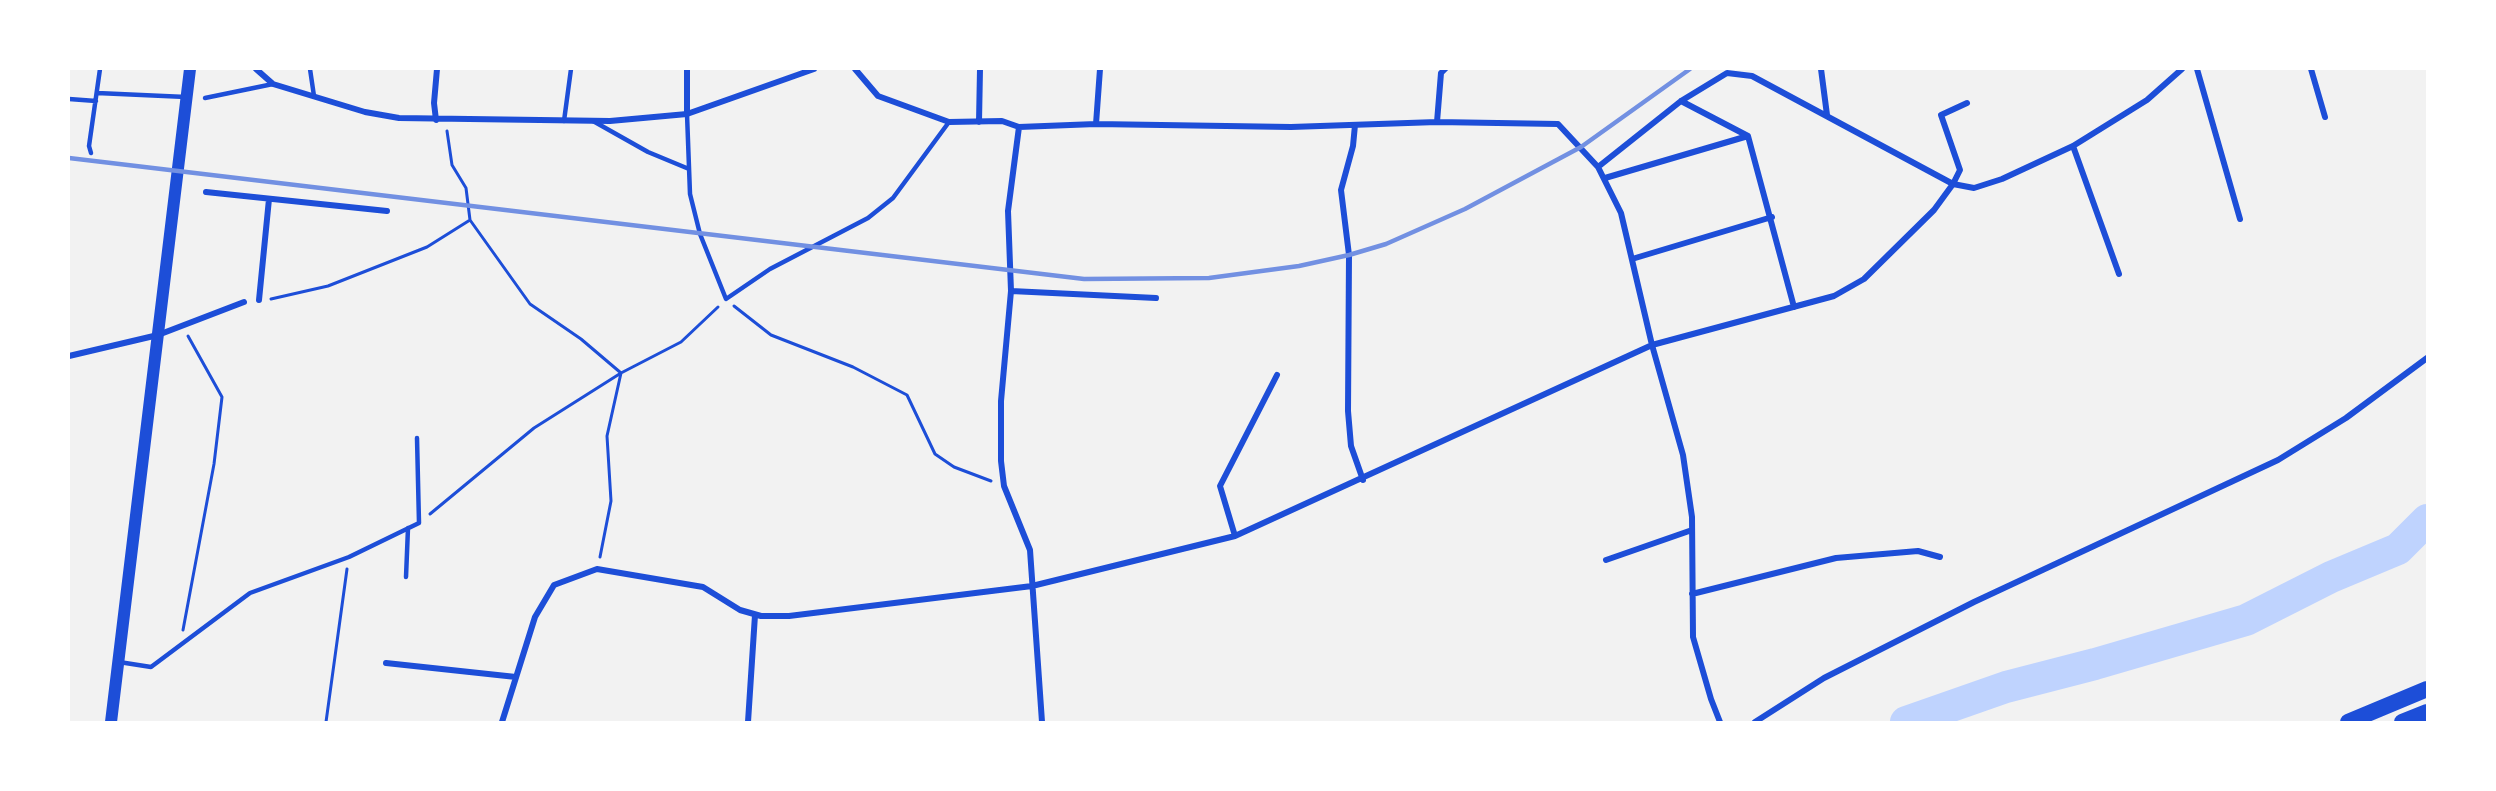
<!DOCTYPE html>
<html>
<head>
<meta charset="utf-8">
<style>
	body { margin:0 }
	#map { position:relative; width:2496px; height:791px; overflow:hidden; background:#f2f2f2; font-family:"Space Grotesk",sans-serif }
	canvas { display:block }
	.frame { position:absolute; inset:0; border:70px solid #fff; pointer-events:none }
</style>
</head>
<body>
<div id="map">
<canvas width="2496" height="791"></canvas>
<div class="frame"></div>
</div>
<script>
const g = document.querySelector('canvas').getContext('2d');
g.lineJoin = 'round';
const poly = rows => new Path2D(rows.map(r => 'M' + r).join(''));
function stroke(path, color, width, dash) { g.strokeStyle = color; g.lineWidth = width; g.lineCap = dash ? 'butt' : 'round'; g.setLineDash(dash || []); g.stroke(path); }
const river = poly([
	[1906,722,2006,687,2095,664,2246,620,2331,577,2398,549,2427,520]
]);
const path = poly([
	[447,131,452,165,466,188,470,220],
	[271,299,328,286,427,247,470,220,530,304,581,339,621,373],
	[734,306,771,335,853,367,907,395,935,454,954,467,991,481],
	[430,514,534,428,621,373,681,342,718,307],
	[600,557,611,501,607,436,621,373],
	[183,630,214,464,222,397,188,336],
	[326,722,347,569]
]);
const service = poly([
	[310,69,314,96],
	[97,93,186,97],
	[205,98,273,84],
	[69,99,96,101],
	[687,114,690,194,700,234,726,299,770,269,868,218,893,198,949,122],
	[564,121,571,69],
	[593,121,648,152,689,169],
	[91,153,89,146,100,69],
	[406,577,408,528],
	[119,662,151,667,250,593,349,557,419,523,417,438]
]);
const minor = poly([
	[256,69,273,84,365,112,399,118,610,121,687,114,814,69],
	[687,69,687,114],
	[855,69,878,96,949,122,1002,121,1019,127,1096,124,1291,127,1437,122,1558,124,1598,167],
	[1821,69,1827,115],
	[2197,69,2240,219],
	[2311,69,2325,117],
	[1681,101,1748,136,1794,307],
	[436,120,434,103,437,69],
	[979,122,980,69],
	[1437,122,1441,73,1445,69],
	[1096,124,1100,69],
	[1355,125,1353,146,1341,190,1349,255,1348,411,1351,446,1363,480],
	[1019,127,1008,211,1011,291,1001,401,1001,461,1004,486,1030,550,1042,722],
	[2073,146,2119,274],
	[1605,178,1748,136],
	[206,192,387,211],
	[1632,259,1772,217],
	[1011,291,1156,298],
	[259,300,269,199],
	[69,356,158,335,244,302],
	[1235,536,1220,486,1277,375],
	[1606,560,1692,530],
	[1692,594,1836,558,1918,551,1940,557],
	[386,663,516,677],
	[502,722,535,617,554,585,597,569,703,587,740,610,761,616,789,616,1032,586,1235,536,1652,345,1834,296,1864,279,1934,210,1953,184,1960,170,1941,115,1967,103],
	[748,722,755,615],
	[1720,722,1711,699,1693,637,1692,517,1683,455,1652,345,1621,213,1598,167,1681,101,1727,73,1752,76,1953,184,1974,188,2002,179,2073,146,2147,100,2182,69],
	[1755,722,1824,678,1974,602,2278,460,2346,418,2427,358]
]);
const secondary = poly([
	[111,722,190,69]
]);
const trunk = poly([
	[2348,722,2427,689],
	[2402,722,2427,712]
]);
const rail = poly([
	[69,158,1084,279,1209,278,1299,266,1349,255,1386,244,1465,209,1581,147,1690,69]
]);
stroke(river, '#bfd3fe', 32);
stroke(path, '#1d4ed8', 3);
stroke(service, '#1d4ed8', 4.5);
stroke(minor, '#1d4ed8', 6);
stroke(secondary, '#1d4ed8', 12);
stroke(trunk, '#1d4ed8', 16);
stroke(rail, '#7290e2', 4.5);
</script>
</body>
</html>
